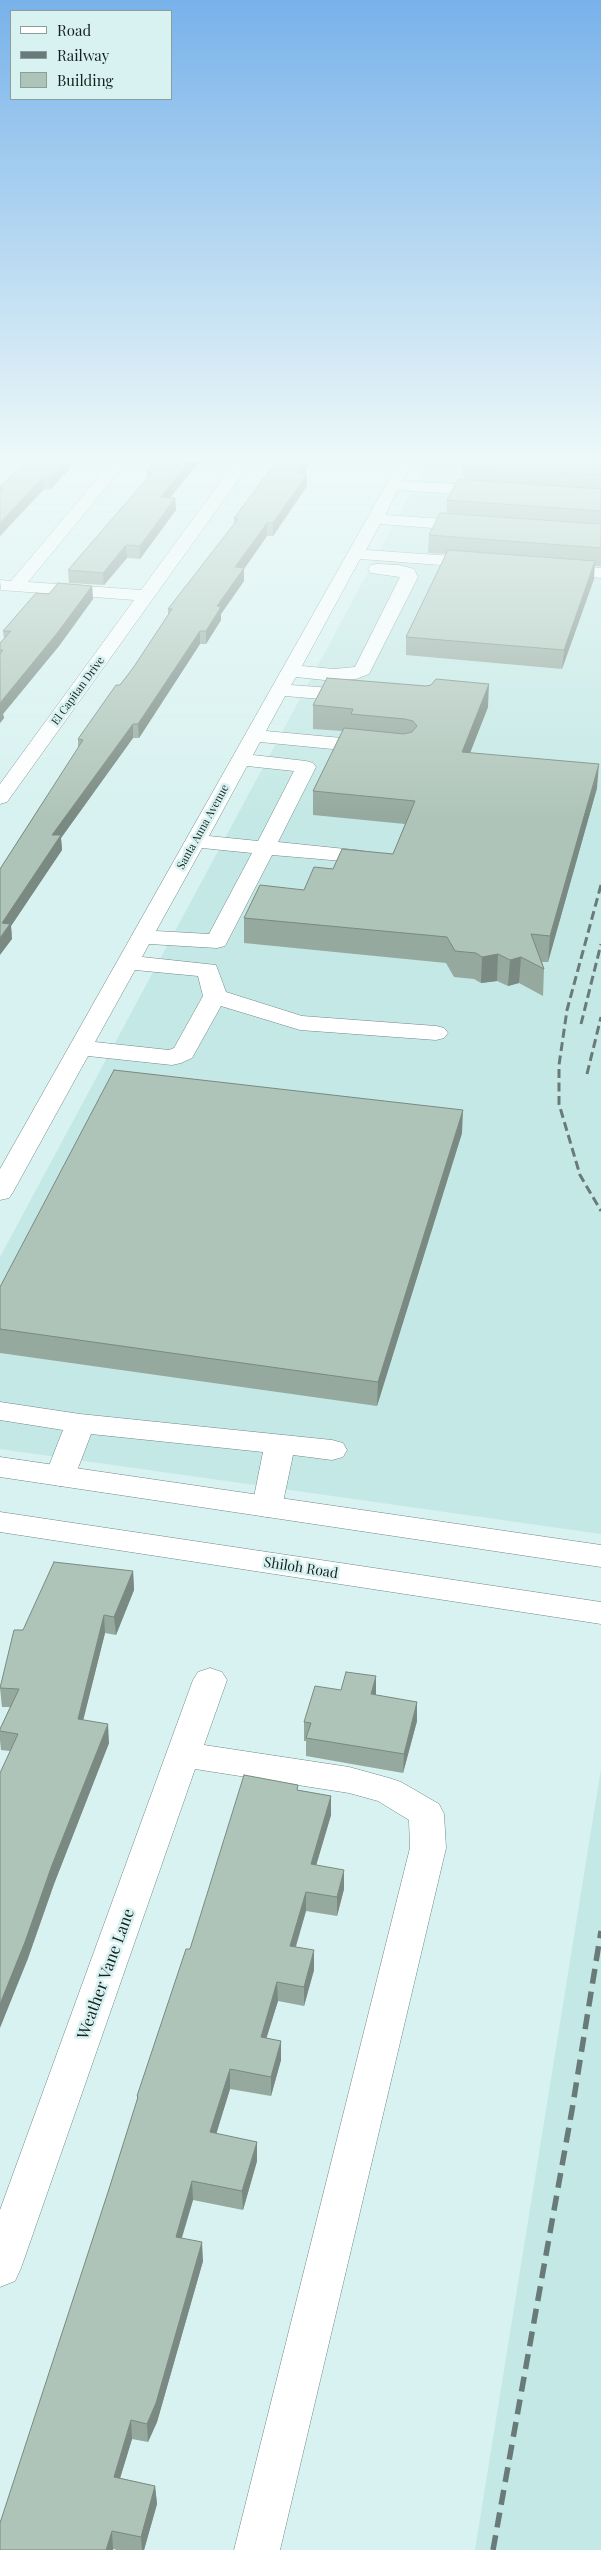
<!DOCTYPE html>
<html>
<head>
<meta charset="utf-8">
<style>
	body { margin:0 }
	#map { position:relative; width:601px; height:2550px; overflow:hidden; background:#d7f2f0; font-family:"Playfair Display",serif }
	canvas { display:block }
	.legend { position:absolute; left:10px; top:10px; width:162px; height:90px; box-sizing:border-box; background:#d7f2f0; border:1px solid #8a9e9c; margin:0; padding:6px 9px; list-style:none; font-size:15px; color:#16201f }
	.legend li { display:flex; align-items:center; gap:10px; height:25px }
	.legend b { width:25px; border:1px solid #8a9e9c }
</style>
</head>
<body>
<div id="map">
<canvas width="601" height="2550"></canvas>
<ul class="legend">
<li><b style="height:6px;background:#fff"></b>Road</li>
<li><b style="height:6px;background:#697b79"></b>Railway</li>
<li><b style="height:14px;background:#afc4b8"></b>Building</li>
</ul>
</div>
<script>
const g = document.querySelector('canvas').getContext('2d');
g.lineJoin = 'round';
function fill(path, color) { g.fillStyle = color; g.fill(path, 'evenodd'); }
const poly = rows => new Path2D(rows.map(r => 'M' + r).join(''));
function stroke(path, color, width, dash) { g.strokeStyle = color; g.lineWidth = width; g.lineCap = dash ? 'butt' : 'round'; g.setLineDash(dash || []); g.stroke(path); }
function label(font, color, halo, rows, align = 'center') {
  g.font = font + ' "Playfair Display",serif'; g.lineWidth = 5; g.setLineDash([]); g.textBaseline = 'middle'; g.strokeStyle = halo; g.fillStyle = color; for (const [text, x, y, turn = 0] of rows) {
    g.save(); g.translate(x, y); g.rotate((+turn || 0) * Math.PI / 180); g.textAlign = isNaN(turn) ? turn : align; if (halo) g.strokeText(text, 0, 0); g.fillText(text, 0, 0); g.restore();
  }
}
const built = poly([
	[427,462,601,462,601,1534,0,1449,0,1257],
	[601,1769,601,2550,475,2550]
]);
const minor = poly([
	[111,462,127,462,28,582,141,590,235,462,251,462,7,802,0,804,0,784,134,600,1,590,0,580,11,581,111,462],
	[399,462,414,462,403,481,489,486,497,491,489,496,398,490,385,515,472,521,480,526,472,531,380,524,366,550,481,558,487,559,489,563,487,567,481,568,360,559,302,666,334,669,355,667,400,577,371,573,368,569,371,565,377,564,399,565,414,569,418,577,371,670,369,674,356,679,334,681,296,677,291,685,358,690,365,692,367,696,365,700,358,702,285,696,266,731,374,741,381,743,384,747,381,751,374,753,260,742,253,755,306,761,313,763,316,767,278,842,355,850,363,851,366,856,363,861,355,862,272,855,225,946,217,948,149,944,142,957,216,965,226,992,302,1016,436,1026,444,1028,448,1033,444,1038,436,1040,300,1030,221,1006,192,1058,181,1063,172,1065,88,1056,13,1192,9,1198,0,1200,0,1169,399,462],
	[247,766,294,771,258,841,209,836,247,766],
	[202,848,252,853,209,934,156,931,202,848],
	[135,970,198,976,203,996,174,1048,169,1050,95,1042,135,970],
	[556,564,601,568,601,578,550,573,547,569,550,565,556,564],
	[0,1402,80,1414,332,1440,343,1443,347,1450,343,1457,332,1460,293,1455,282,1507,278,1514,267,1517,256,1514,252,1507,263,1452,91,1434,75,1476,71,1483,60,1486,49,1483,45,1476,63,1430,0,1420,0,1402],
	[210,1668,222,1672,227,1680,204,1745,349,1767,389,1778,401,1782,439,1804,444,1814,446,1848,280,2550,234,2550,410,1848,409,1820,378,1801,349,1793,195,1769,21,2268,15,2281,0,2287,0,2210,193,1680,198,1672,210,1668]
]);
const major = poly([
	[0,1457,601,1545,601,1567,0,1477,0,1457],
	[0,1512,601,1602,601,1624,0,1532,0,1512]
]);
const railFar1 = poly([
	[601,885,567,1010,559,1065,559,1104,580,1175,601,1211],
	[581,1024,601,944],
	[587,1074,601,1017]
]);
const rail = poly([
	[493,2550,572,2110,601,1931]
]);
const wall = poly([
	[154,462,199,462,170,497,175,498,176,510,140,559,127,558,104,585,69,583,68,570,147,478,148,469],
	[463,462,601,462,601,566,594,566,594,579,562,669,406,655,406,637,446,554,428,553,429,535,447,513,447,500,464,480,464,475,462,475],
	[273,463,304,474,307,486,273,536,267,536,244,569,244,581,221,614,221,620,206,644,200,644,139,738,133,738,61,838,62,850,11,926,12,939,0,869,78,748,78,739,133,668,168,615,168,609,234,525,234,518,273,466],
	[70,468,50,490,44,489,0,536,0,487],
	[92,586,93,599,59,646,3,714,4,718,0,723,0,643,4,639,3,631,49,594],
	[313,705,488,707,470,753,597,788,548,962,542,962,544,969,543,996,519,983,508,986,497,981,481,983,474,979,454,977,446,963,244,943,244,918,304,890,333,869,393,854,405,824,313,815,313,791,342,731,313,729],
	[462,1133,377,1406,0,1353,0,1287],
	[133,1571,134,1590,116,1635,105,1633,83,1720,109,1743,54,1884,27,1961,10,1751,1,1750,0,1740,0,1729,10,1707,2,1707,0,1688,23,1630],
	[376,1695,417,1702,417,1721,403,1773,306,1756,306,1741,304,1741,304,1722],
	[298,1790,331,1796,331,1815,316,1865,344,1889,337,1916,306,1911,296,1947,314,1970,304,2006,278,2001,266,2038,281,2041,281,2060,271,2096,230,2089,216,2134,257,2142,257,2161,243,2210,193,2200,182,2238,203,2261,157,2422,148,2442,132,2439,120,2478,155,2486,157,2504,144,2550,117,2550,113,2549,113,2550,0,2550,109,2189,137,2101,137,2096,190,1949]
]);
const shadedWall = poly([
	[64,462,70,462,70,468,50,490,49,478],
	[189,462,199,462,161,509,161,497],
	[305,462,311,462,298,485,298,473],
	[307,474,307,486,273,536,273,523],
	[43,477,44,489,0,536,0,523],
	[175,498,176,510,140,559,140,546],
	[267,523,267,536,244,569,244,581,221,614,221,620,206,644,206,631,235,567],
	[126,545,127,558,104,585,103,573],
	[595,561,594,579,562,669,564,650],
	[92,586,93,599,59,646,3,714,4,718,0,723,0,703],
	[200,631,200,644,139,738,138,724],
	[489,684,488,707,461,776,462,752],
	[133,724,133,738,61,838,62,850,11,926,12,939,0,955,0,938,2,923,52,835],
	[599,764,597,788,548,962,550,936],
	[498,954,497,981,481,983,482,957],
	[521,957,519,983,508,986,510,960],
	[463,1110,462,1133,377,1406,378,1382],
	[133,1571,134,1590,116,1635,114,1617],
	[104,1615,105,1633,79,1737,78,1719],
	[376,1676,376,1695,371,1694],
	[417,1702,417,1721,403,1773,404,1754],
	[108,1724,109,1743,54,1884,27,1961,0,2028,0,2004,52,1865],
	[331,1796,331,1815,311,1883,311,1864],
	[344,1870,344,1889,337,1916,337,1897],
	[306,1892,306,1911,290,1965,290,1946],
	[314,1950,314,1970,304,2006,304,1987],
	[277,1982,278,2001,261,2056,261,2037],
	[281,2041,281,2060,271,2096,271,2077],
	[230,2069,230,2089,211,2151,210,2132],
	[257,2142,257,2161,243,2210,242,2191],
	[192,2181,193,2200,176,2256,176,2237],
	[202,2242,203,2261,157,2422,148,2442,147,2424],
	[131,2420,132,2439,115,2495,114,2477],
	[155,2486,157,2504,144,2550,142,2550,141,2537],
	[112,2531,113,2550,106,2550]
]);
const building = poly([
	[25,462,64,462,49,478,43,477,0,523,0,492,4,489,0,488,0,487,25,462],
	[154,462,189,462,161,497,175,498,140,546,126,545,103,573,68,570,152,473,147,472,150,469,148,469,154,462],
	[275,462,305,462,298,473,307,474,273,523,267,523,235,567,244,568,217,606,221,607,206,631,200,631,138,724,133,724,52,835,61,835,2,923,10,924,0,938,0,869,83,740,78,739,116,685,120,685,133,668,172,609,168,609,238,519,234,518,275,464,273,463,275,462],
	[467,462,601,462,601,475,464,466,467,462],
	[458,479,601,489,601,511,447,500,458,479],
	[440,513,601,524,601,548,429,535,440,513],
	[448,550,595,561,564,650,406,637,448,550],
	[58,583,92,586,58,632,0,703,0,654,3,650,0,650,0,643,11,631,3,631,36,593,49,594,58,583],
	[327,678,426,686,431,685,436,679,489,684,462,752,599,764,550,936,531,934,544,969,521,957,510,960,498,954,482,957,476,953,455,951,447,937,244,918,260,885,304,890,314,867,333,869,342,849,393,854,415,801,313,791,344,728,404,734,412,732,417,726,413,721,405,719,351,714,353,709,313,705,327,678],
	[114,1070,463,1110,378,1382,0,1329,0,1287,114,1070],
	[54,1562,133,1571,114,1617,104,1615,78,1719,108,1724,52,1865,25,1942,0,2004,0,1773,18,1734,0,1731,0,1729,19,1689,0,1688,14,1630,23,1630,54,1562],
	[346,1672,376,1676,371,1694,417,1702,404,1754,306,1738,311,1723,304,1722,315,1686,341,1690,346,1672],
	[244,1775,298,1785,297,1790,331,1796,311,1864,344,1870,337,1897,306,1892,290,1946,314,1950,304,1987,277,1982,261,2037,281,2041,271,2077,230,2069,210,2132,257,2142,242,2191,192,2181,176,2237,202,2242,156,2403,147,2424,131,2420,114,2477,155,2486,141,2537,112,2531,106,2550,0,2550,0,2523,109,2189,138,2097,137,2096,186,1949,190,1949,244,1775]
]);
const farStreetnames = [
	["El Capitan Drive",78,691,-54],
	["Santa Anna Avenue",203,827,-61]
];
const streetNames = [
	["Shiloh Road",301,1568,9]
];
const nearStreetnames = [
	["Weather Vane Lane",106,1974,-70]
];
fill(built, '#c4e8e5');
stroke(minor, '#718987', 1);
stroke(major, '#718987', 1);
fill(minor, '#fff');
fill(major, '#fff');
stroke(railFar1, '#697b79', 3, [9, 4.5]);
stroke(rail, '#697b79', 5.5, [15, 8]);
fill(wall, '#96a99e');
fill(shadedWall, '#7a8981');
fill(building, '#afc4b8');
stroke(building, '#7a8981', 1);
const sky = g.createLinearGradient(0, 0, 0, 819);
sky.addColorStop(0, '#78b2ea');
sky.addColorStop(0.56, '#edf9f8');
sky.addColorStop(1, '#edf9f800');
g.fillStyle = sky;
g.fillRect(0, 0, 601, 819);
label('11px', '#16201f', '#d7f2f0', farStreetnames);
label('14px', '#16201f', '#d7f2f0', streetNames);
label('16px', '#16201f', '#d7f2f0', nearStreetnames);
</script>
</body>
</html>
